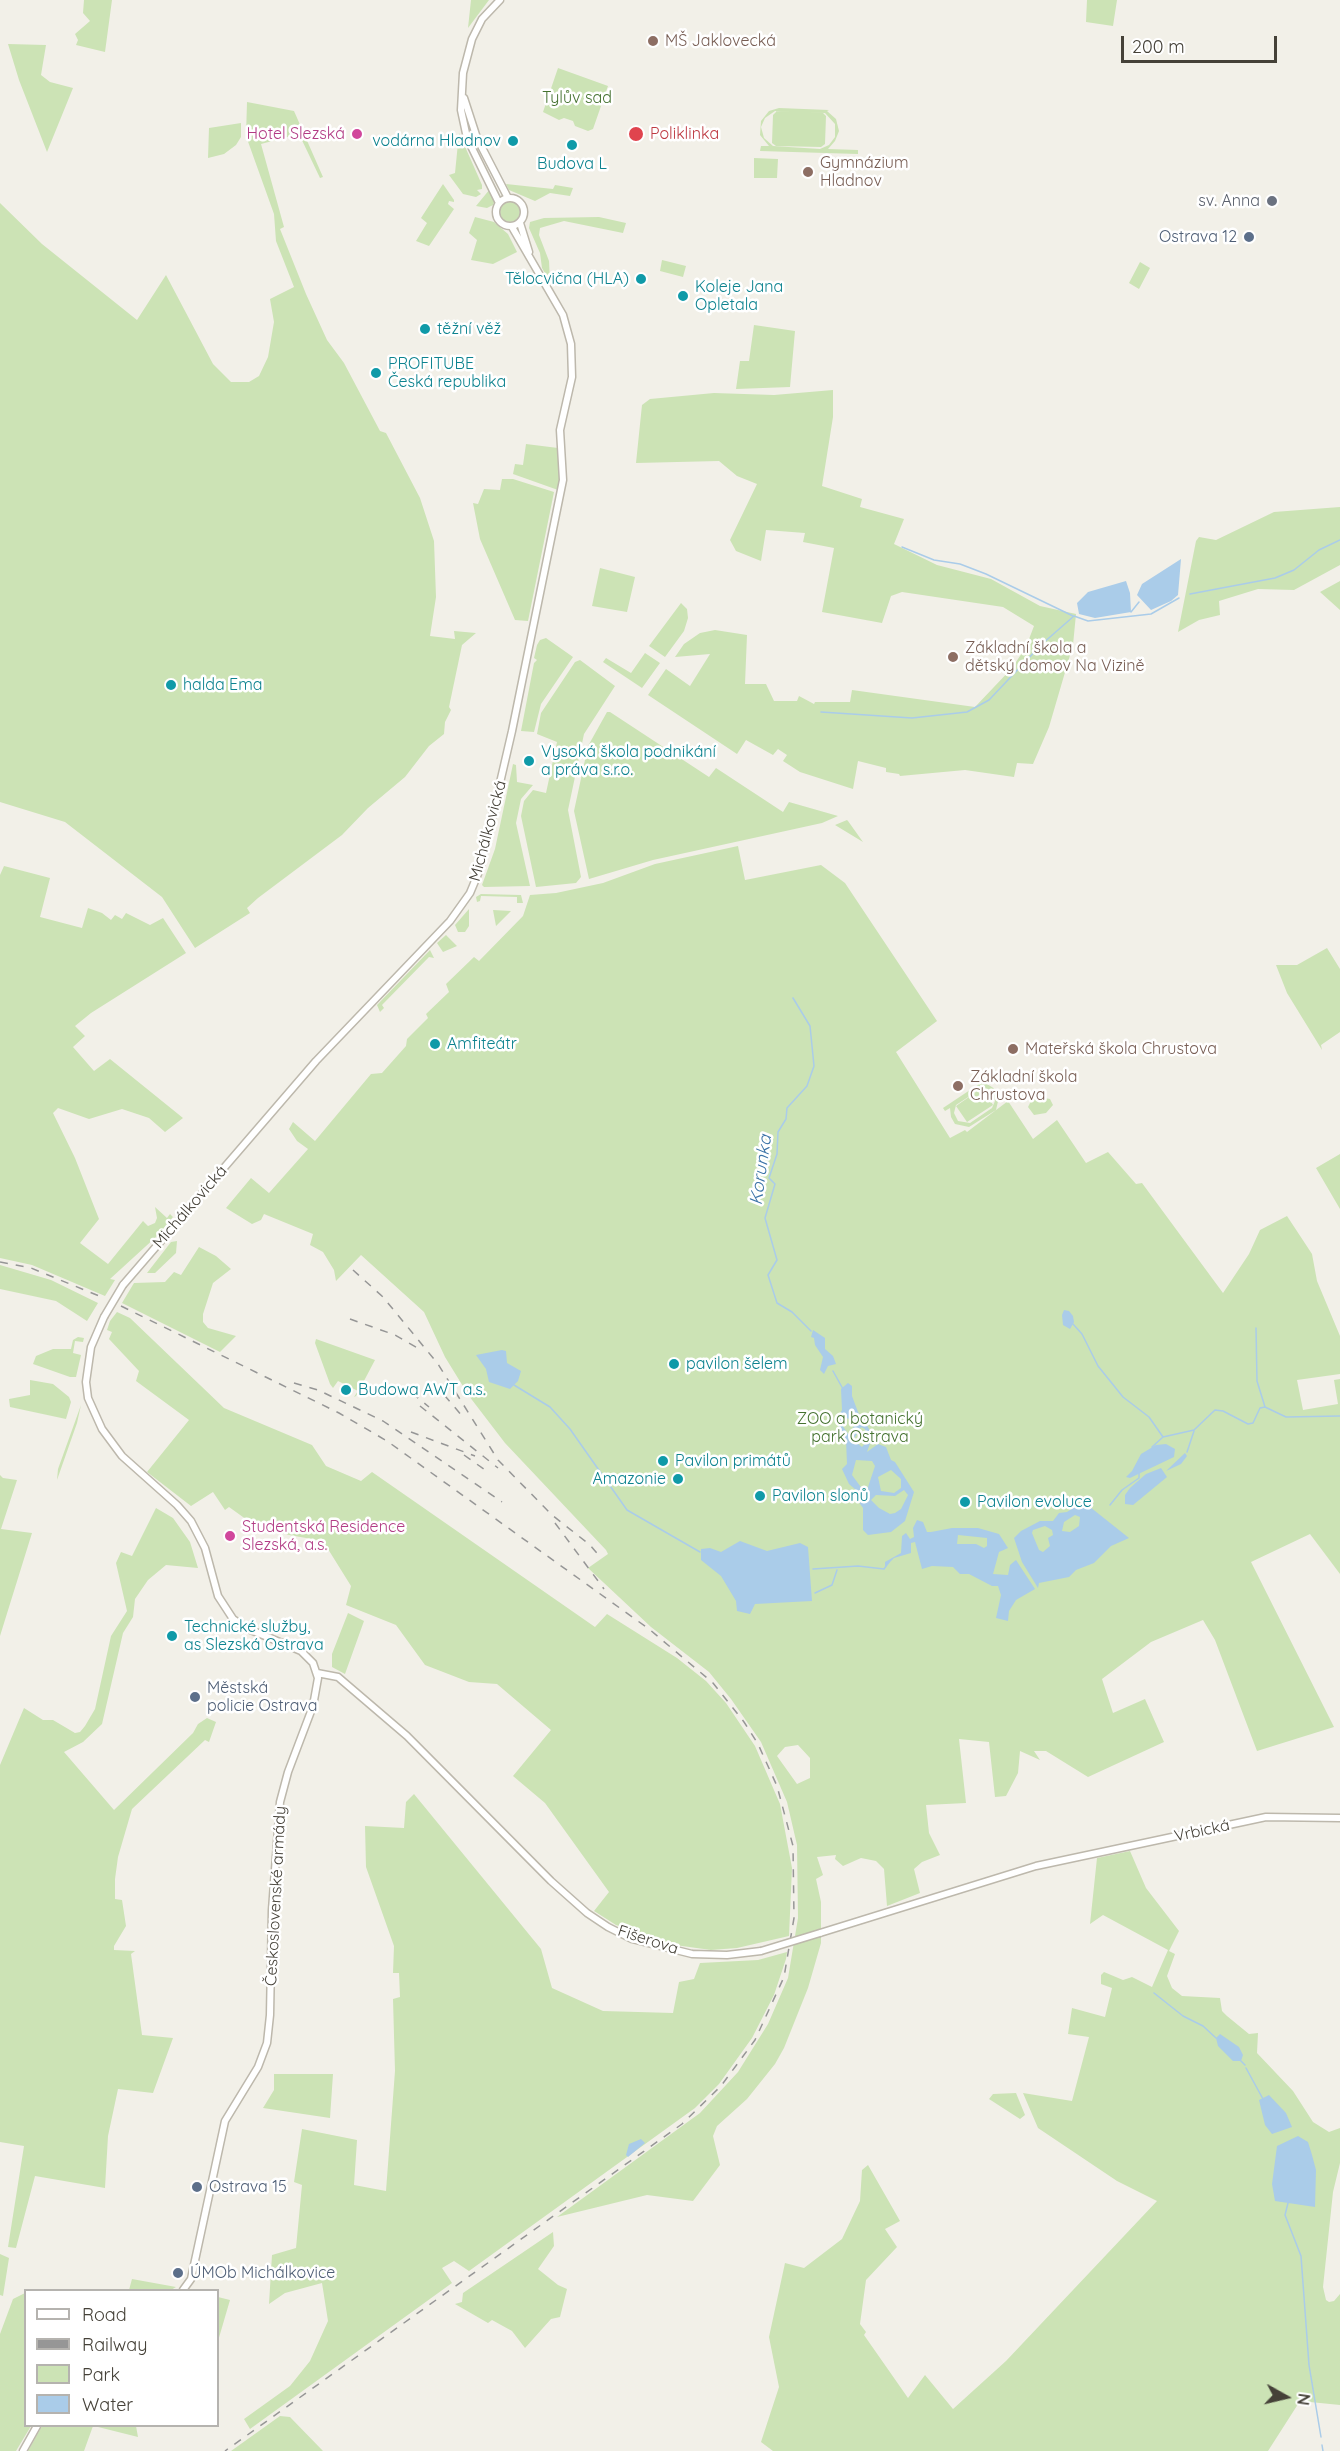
<!DOCTYPE html>
<html>
<head>
<meta charset="utf-8">
<style>
	body { margin:0 }
	#map { position:relative; width:1340px; height:2451px; overflow:hidden; background:#f2f0e8; font-family:Quicksand,sans-serif }
	canvas { display:block }
	.legend { position:absolute; left:24px; top:2289px; width:195px; height:138px; box-sizing:border-box; background:#fff; border:2px solid #b5b3af; margin:0; padding:8px 10px; list-style:none; font-size:18px; color:#454138 }
	.legend li { display:flex; align-items:center; gap:12px; height:30px }
	.legend b { width:30px; border:2px solid #b5b3af }
	.north { position:absolute; left:1256px; top:2367px; width:60px; height:60px; -webkit-text-stroke:4px #fff; paint-order:stroke; rotate:98deg; font-size:16px; font-weight:700; line-height:24px; text-align:center; color:#454138 }
	.north::after { content:''; display:block; margin:auto; width:21px; height:27px; background:#454138; clip-path:polygon(50% 0,100% 100%,50% 72%,0 100%) }
	.scale { position:absolute; left:1121px; top:36px; width:156px; height:27px; box-sizing:border-box; border:3px solid #454138; border-top:0; padding-left:8px; font-size:18px; line-height:21px; white-space:nowrap; color:#454138; -webkit-text-stroke:4px #fff; paint-order:stroke }
</style>
</head>
<body>
<div id="map">
<canvas width="1340" height="2451"></canvas>
<ul class="legend">
<li><b style="height:8px;background:#fff"></b>Road</li>
<li><b style="height:8px;background:#969696"></b>Railway</li>
<li><b style="height:16px;background:#cce3b5"></b>Park</li>
<li><b style="height:16px;background:#aacce9"></b>Water</li>
</ul>
<div class="north">N</div>
<div class="scale">200 m</div>
</div>
<script>
const g = document.querySelector('canvas').getContext('2d');
g.lineJoin = 'round';
function fill(path, color) { g.fillStyle = color; g.fill(path, 'evenodd'); }
const poly = rows => new Path2D(rows.map(r => 'M' + r).join(''));
function stroke(path, color, width, dash) { g.strokeStyle = color; g.lineWidth = width; g.lineCap = dash ? 'butt' : 'round'; g.setLineDash(dash || []); g.stroke(path); }
function label(font, color, halo, rows, align = 'center') {
  g.font = font + ' Quicksand,sans-serif'; g.lineWidth = 5; g.setLineDash([]); g.textBaseline = 'middle'; g.strokeStyle = halo; g.fillStyle = color; for (const [text, x, y, turn = 0] of rows) {
    g.save(); g.translate(x, y); g.rotate((+turn || 0) * Math.PI / 180); g.textAlign = isNaN(turn) ? turn : align; if (halo) g.strokeText(text, 0, 0); g.fillText(text, 0, 0); g.restore();
  }
}
const green = poly([
	[84,0,112,0,105,52,76,45,78,40,75,34,90,21,83,13],
	[471,0,489,0,468,28],
	[1087,0,1117,0,1113,26,1086,22],
	[8,44,46,45,41,75,50,82,73,88,47,152,19,80],
	[558,68,608,86,593,129,588,131,575,126,573,121,564,118,559,120,543,112],
	[247,102,294,111,323,177,320,178,299,134,261,144,284,227,280,229,306,294,327,340,344,363,380,431,386,433,420,498,434,541,436,597,430,636,455,639,454,631,476,633,462,645,449,707,451,710,445,722,444,734,429,746,405,777,368,808,342,835,258,898,247,908,250,913,195,948,162,897,65,822,0,802,0,203,42,244,137,320,166,275,213,364,231,382,249,382,259,376,268,357,274,322,270,299,294,287,276,241,274,214,246,136],
	[779,108,829,110,827,111,836,119,839,131,835,141,828,149,858,150,858,154,760,151,761,146,769,146,760,135,761,121,769,111],
	[775,111,825,113,835,124,835,137,829,145,820,149,773,146,764,138,761,127,765,118],
	[777,111,823,113,826,116,825,144,821,147,776,146,772,143,773,115],
	[241,123,241,137,236,145,224,154,208,158,209,128],
	[459,133,482,185,482,189,477,190,481,194,476,197,463,194,449,175,455,173],
	[754,158,778,159,777,178,754,178],
	[443,184,454,200,454,202,449,201,448,204,454,209,429,246,416,241,427,223,421,218],
	[506,184,553,189,555,185,573,188,570,196,550,193,535,201,509,190],
	[490,189,495,200,493,205,487,208,476,206],
	'500 212a10 10 0 1 1 20 0a10 10 0 1 1-20 0Z',
	[475,217,494,222,508,234,517,252,493,264,471,260,477,240,469,233],
	[599,217,626,223,623,233,564,221,540,228,539,235,549,261,550,282,542,268,540,253,529,228,530,222,544,218],
	[662,260,686,266,683,277,660,271],
	[1140,262,1150,268,1139,289,1129,283],
	[754,325,795,331,790,387,736,389,740,361,749,361],
	[833,390,833,417,822,486,862,499,860,507,904,519,894,544,937,565,991,579,1040,606,1076,614,1073,645,1049,727,1033,764,1017,763,1014,777,965,770,900,776,899,774,886,772,886,768,858,761,853,789,800,772,783,761,787,755,778,749,773,755,746,740,737,754,648,695,666,669,690,686,710,654,675,657,684,644,700,633,715,630,747,635,745,684,766,684,774,701,797,701,799,696,814,704,815,702,850,702,852,690,975,707,1012,668,1026,647,1034,626,1003,607,902,592,891,596,882,623,822,612,834,548,803,542,805,533,766,530,761,561,736,551,730,540,757,484,737,476,719,461,636,463,642,405,650,399,714,393,774,395],
	[526,444,558,448,560,472,558,490,513,474,515,464,523,465],
	[502,479,513,479,554,492,528,621,515,620,480,539,473,503,478,504,484,489,500,490],
	[1340,507,1340,565,1294,590,1258,589,1219,601,1220,615,1199,620,1178,632,1196,541,1199,537,1216,540,1274,512],
	[600,568,635,577,627,612,592,606],
	[1340,581,1340,610,1320,592],
	[681,603,687,609,688,618,684,631,665,657,649,646],
	[546,638,573,657,541,704,534,732,521,731,534,663,537,660,534,658,537,645,540,640],
	[645,653,660,663,642,688,603,662,606,658,631,673],
	[580,660,615,686,584,734,568,810,581,877,576,883,536,887,521,816,524,801,533,790,546,793,557,742,537,734,541,713,575,662],
	[607,712,610,712,709,777,716,768,783,812,789,802,838,816,822,823,653,860,589,879,574,811,588,746],
	[513,764,516,765,517,782,533,785,521,799,516,823,530,886,484,887,482,885,495,849],
	[847,820,848,821,863,842,835,825],
	[738,846,745,880,821,865,845,883,937,1021,896,1052,950,1138,965,1130,967,1132,1008,1101,1033,1139,1057,1120,1086,1163,1108,1152,1136,1184,1142,1183,1223,1293,1249,1254,1260,1230,1287,1216,1312,1254,1317,1281,1340,1336,1340,1374,1297,1380,1303,1410,1338,1404,1334,1380,1340,1379,1340,1574,1310,1534,1251,1562,1334,1727,1257,1751,1215,1640,1203,1620,1151,1642,1102,1679,1113,1713,1145,1699,1164,1742,1088,1777,1046,1751,1034,1751,1040,1760,1020,1751,1018,1773,1006,1796,995,1797,989,1742,959,1739,966,1803,926,1805,929,1833,940,1855,922,1862,914,1869,920,1893,887,1906,884,1869,876,1861,861,1858,843,1866,835,1859,836,1855,817,1857,823,1875,816,1879,821,1902,821,1943,808,1988,784,2048,775,2064,747,2099,717,2126,713,2136,720,2165,693,2201,647,2195,557,2217,700,2113,738,2072,768,2024,788,1978,798,1918,797,1845,787,1802,761,1742,731,1699,709,1672,651,1627,588,1568,608,1554,606,1550,505,1443,469,1396,445,1357,424,1312,361,1255,336,1281,334,1270,323,1252,310,1245,313,1234,264,1214,261,1220,252,1224,226,1208,251,1178,269,1193,308,1149,297,1141,289,1129,293,1122,315,1141,371,1074,382,1073,406,1046,407,1039,428,1018,426,1014,449,992,446,984,474,957,479,961,523,916,530,895,556,893,603,883,655,864],
	[798,1745,810,1758,810,1778,797,1784,777,1756,785,1747],
	[4,866,50,878,40,917,82,928,88,908,102,913,111,920,115,915,122,919,126,913,150,925,163,918,186,953,91,1013,75,1026,85,1036,73,1047,94,1071,110,1059,183,1118,165,1132,149,1118,122,1109,89,1119,58,1108,53,1113,75,1158,99,1219,80,1243,108,1264,143,1221,148,1226,155,1223,157,1218,155,1207,167,1218,170,1214,173,1217,157,1236,110,1279,115,1280,105,1296,32,1265,0,1258,0,875],
	[481,894,521,895,523,903,517,903,517,897,481,896,480,901,477,902,476,897],
	[469,909,469,926,465,932,458,932,455,925],
	[493,910,511,911,496,926],
	[446,935,457,946,443,952,437,943],
	[1327,948,1340,969,1340,1032,1321,1045,1322,1050,1287,993,1276,965,1297,965],
	[430,950,434,958,429,957,382,1005,384,1008,380,1012,377,1005],
	[988,1078,991,1081,987,1084,995,1089,999,1097,996,1110,969,1127,955,1124,951,1117,950,1108,945,1111,943,1108],
	[982,1088,956,1106,967,1122,993,1105,983,1088,994,1095,995,1101,992,1108,970,1123,958,1121,954,1113,956,1105],
	[1039,1097,1050,1099,1053,1105,1046,1113,1034,1115,1028,1107,1032,1099],
	[1340,1154,1340,1209,1316,1168],
	[177,1241,176,1253,155,1273,147,1273,171,1242],
	[199,1247,216,1256,231,1269,213,1283,203,1314,203,1322,208,1328,236,1336,220,1352,122,1303,134,1283,165,1282,174,1272,181,1275],
	[0,1265,51,1280,98,1303,87,1321,56,1301,0,1289],
	[117,1312,130,1318,224,1408,312,1445,326,1466,361,1481,372,1472,595,1627,607,1614,677,1658,706,1681,726,1703,755,1746,780,1804,792,1868,789,1936,737,1948,711,1950,675,1945,616,1925,594,1911,609,1892,545,1803,513,1776,551,1730,497,1684,469,1682,425,1665,396,1625,346,1605,351,1586,323,1541,261,1530,229,1507,225,1510,213,1492,191,1506,147,1472,189,1420,136,1381,139,1371,109,1339,112,1332,107,1330,110,1321],
	[78,1337,84,1338,83,1342,75,1341,73,1353,81,1355,76,1377,70,1377,33,1364,36,1356,53,1349,71,1349,73,1340],
	[316,1339,375,1360,356,1396,354,1397,358,1391,338,1381,333,1388,330,1384,315,1343],
	[30,1380,53,1384,69,1397,71,1402,66,1419,10,1407,9,1399,30,1395],
	[81,1405,77,1423,57,1480,58,1469],
	[0,1475,3,1478,17,1480,1,1529,32,1533,0,1636],
	[156,1508,173,1518,190,1542,198,1568,166,1565,148,1580,135,1599,133,1617,123,1633,102,1724,83,1742,64,1752,114,1810,193,1733,198,1724,207,1718,216,1722,209,1742,205,1740,132,1809,118,1857,115,1879,115,1899,122,1900,126,1926,114,1946,114,1950,135,1951,131,1954,142,2035,173,2038,153,2093,118,2089,108,2136,105,2188,35,2176,16,2248,8,2247,24,2146,0,2142,0,1765,24,1708,43,1720,53,1720,75,1733,80,1732,85,1726,95,1709,111,1636,127,1611,116,1563,121,1552,132,1556],
	[348,1613,364,1621,345,1674,332,1667,332,1654],
	[414,1794,541,1949,552,1988,603,2011,673,2013,679,1982,694,1979,700,1963,758,1960,787,1952,786,1959,774,1995,752,2038,719,2084,695,2108,469,2271,454,2261,442,2268,452,2283,250,2429,244,2419,290,2386,310,2361,328,2321,322,2283,285,2293,269,2304,272,2255,296,2248,302,2185,294,2182,302,2129,357,2140,354,2185,386,2191,395,2071,393,1999,400,1997,399,1973,393,1973,394,1946,366,1867,365,1826,404,1828,406,1802],
	[1130,1851,1146,1888,1179,1931,1169,1951,1175,1954,1167,1976,1172,1988,1182,1996,1220,1998,1222,2011,1227,2016,1249,2034,1258,2033,1257,2053,1293,2091,1313,2122,1329,2132,1340,2128,1340,2163,1333,2192,1323,2287,1326,2300,1329,2302,1334,2301,1340,2294,1340,2405,1300,2401,1268,2451,773,2451,761,2442,779,2387,769,2337,785,2263,804,2268,842,2239,860,2201,862,2170,868,2165,900,2221,885,2229,897,2247,866,2280,860,2324,866,2332,864,2335,908,2398,925,2375,953,2409,1006,2361,1157,2201,1117,2181,1038,2128,1023,2093,1072,2101,1089,2037,1068,2034,1072,2008,1105,2017,1112,1988,1101,1984,1101,1975,1104,1972,1123,1980,1132,1977,1152,1987,1168,1950,1103,1915,1090,1924,1097,1858],
	[274,2074,333,2074,330,2118,263,2108,274,2090],
	[1016,2093,1025,2115,1020,2119,989,2099,993,2094],
	[553,2232,554,2246,538,2269,558,2285,567,2289,560,2317,551,2319,525,2348,512,2331,492,2320,488,2323,455,2304,462,2302,463,2293],
	[0,2254,9,2258,3,2296,0,2295],
	[132,2279,176,2287,171,2290,129,2290],
	[25,2293,26,2426,31,2426,16,2451,0,2451,0,2334,13,2299],
	[218,2297,230,2300,218,2341],
	[280,2416,290,2417,323,2451,231,2451],
	[42,2426,93,2426,84,2451,28,2451],
	[94,2426,136,2426,138,2437]
]);
const water = poly([
	[1181,559,1178,595,1171,601,1151,610,1137,595,1142,584],
	[1126,581,1130,593,1131,612,1095,618,1079,614,1077,603,1088,592],
	[1064,1310,1069,1311,1073,1316,1074,1322,1070,1329,1063,1325,1062,1315],
	[813,1330,825,1338,825,1349,833,1356,836,1364,828,1366,824,1374,820,1370,823,1357,815,1345,814,1338,811,1337],
	[502,1350,506,1351,507,1363,521,1371,518,1381,510,1389,489,1382,486,1369,476,1355],
	[848,1383,852,1386,852,1396,858,1412,873,1435,867,1452,878,1444,886,1447,891,1460,895,1462,914,1492,905,1521,891,1532,868,1535,863,1530,863,1508,856,1498,856,1490,849,1484,842,1469,847,1464,846,1440,836,1420,842,1410,841,1389],
	[844,1417,849,1419,854,1426,849,1435,842,1425],
	[861,1427,865,1429,866,1436,870,1438,862,1447,853,1440],
	[856,1460,872,1461,875,1466,867,1490,863,1490,852,1475],
	[891,1470,901,1479,901,1488,894,1493,881,1491,878,1477],
	[904,1490,908,1495,901,1509,895,1513,890,1514,879,1508,871,1500,876,1495,895,1496],
	[1166,1444,1175,1449,1174,1457,1130,1478,1126,1477,1132,1471,1141,1454,1156,1445],
	[1185,1453,1187,1456,1181,1464,1166,1471],
	[1161,1468,1167,1477,1133,1505,1125,1504,1125,1495,1130,1488,1146,1474],
	[1076,1506,1090,1507,1129,1538,1111,1546,1094,1563,1076,1570,1069,1577,1039,1583,1038,1588,1022,1562,1014,1538,1021,1531,1040,1521,1053,1521,1059,1513,1067,1512],
	[1075,1515,1080,1517,1079,1526,1070,1532,1062,1531,1064,1522],
	[1045,1526,1052,1530,1053,1535,1048,1538,1050,1546,1043,1552,1039,1550,1032,1533,1033,1530],
	[917,1520,923,1522,927,1532,931,1532,952,1528,978,1528,999,1534,1008,1548,999,1552,993,1574,1008,1575,1010,1565,1016,1560,1035,1589,1016,1600,1009,1611,1008,1621,996,1618,1001,1595,998,1586,992,1586,969,1574,960,1574,953,1567,932,1566,922,1569,915,1542,911,1543,911,1553,894,1558,885,1567,885,1562,901,1553,902,1536,906,1533,910,1539,914,1537,913,1528],
	[958,1535,987,1538,987,1546,984,1548,976,1544,957,1544],
	[740,1541,767,1551,800,1543,808,1547,812,1601,755,1604,750,1614,737,1611,736,1601,721,1576,701,1560,701,1549,710,1548,721,1552],
	[1220,2034,1239,2047,1243,2055,1241,2061,1233,2061,1218,2046,1216,2038],
	[1269,2095,1286,2113,1292,2127,1272,2134,1265,2125,1259,2100],
	[1298,2136,1308,2142,1312,2155,1316,2170,1315,2207,1275,2201,1272,2184,1277,2146],
	[641,2139,645,2143,628,2157,626,2155,629,2144]
]);
const stream = poly([
	[902,547,934,560,960,564,986,574,1073,616],
	[1190,594,1275,578,1294,570,1319,550,1340,540],
	[1131,612,1139,602],
	[821,712,912,718,967,712,989,700,1042,644,1074,616,1088,621,1151,614,1179,598],
	[793,998,810,1026,814,1066,807,1086,787,1108,786,1119,778,1132,777,1154,769,1178,775,1184,765,1218,777,1260,768,1275,777,1303,792,1312,811,1331],
	[1073,1324,1082,1334,1098,1366,1123,1397,1149,1417,1163,1437],
	[1256,1328,1257,1381,1265,1407],
	[833,1371,843,1389],
	[514,1385,550,1407,570,1429,627,1510,700,1552],
	[1152,1447,1163,1437,1194,1430,1215,1410,1223,1411,1248,1424,1253,1423,1260,1408,1265,1407,1286,1417,1340,1416],
	[1187,1452,1194,1431],
	[1110,1505,1122,1490,1139,1478,1139,1473],
	[813,1569,858,1566,884,1569,889,1562],
	[815,1593,832,1585,837,1570],
	[1154,1993,1183,2016,1203,2026,1216,2038],
	[1241,2061,1245,2065],
	[1246,2068,1263,2099],
	[1288,2203,1285,2215,1301,2256,1309,2365,1321,2437],
	[1322,2445,1323,2451]
]);
const minor = poly([
	[464,98,477,138,508,198],
	'496 212a14 14 0 1 1 28 0a14 14 0 1 1-28 0Z',
	[499,203,467,138,461,110,463,73,472,39,482,19,500,0],
	[520,223,529,252],
	[123,1285,316,1061,450,921,470,893,480,869,512,731,563,480,560,430,572,377,571,344,563,315,512,227],
	[104,1317,91,1347,86,1382,88,1398,102,1429,122,1456,177,1505,191,1521,205,1548,218,1596,233,1619,246,1628,301,1651,313,1663,318,1678,313,1706,288,1772,280,1802,272,1910,270,2015,267,2043,258,2067,225,2121,191,2279,183,2290],
	[317,1673,338,1677,407,1736,551,1881,587,1913,608,1927,632,1939,692,1954,727,1955,761,1951],
	[820,1933,1036,1866,1266,1817,1340,1818],
	[23,2451,37,2426]
]);
const rail = poly([
	[0,1262,31,1268,104,1298],
	[353,1270,383,1297,438,1364,498,1460,552,1515,590,1545,601,1558],
	[121,1306,339,1413,387,1441,649,1629,713,1683,744,1722,758,1744,777,1786,793,1846,794,1918,784,1977,755,2040,721,2086,682,2124,225,2451],
	[350,1319,395,1335,421,1350],
	[294,1383,318,1390,383,1421,502,1502],
	[434,1383,463,1417],
	[412,1393,429,1407],
	[420,1406,498,1468],
	[411,1432,475,1456],
	[464,1455,488,1472],
	[555,1523,604,1589]
]);
const minorBridge = poly([
	[104,1317,123,1285],
	[761,1951,820,1933]
]);
const markers = [
	[653,41,6,"#8d6e63"],
	[357,134,6,"#d1479c"],
	[636,134,8,"#e0444e"],
	[513,141,6,"#0f9aa8"],
	[572,145,6,"#0f9aa8"],
	[808,172,6,"#8d6e63"],
	[1272,201,6,"#6b7280"],
	[1249,237,6,"#5c6f8a"],
	[641,279,6,"#0f9aa8"],
	[683,296,6,"#0f9aa8"],
	[425,329,6,"#0f9aa8"],
	[376,373,6,"#0f9aa8"],
	[953,657,6,"#8d6e63"],
	[171,685,6,"#0f9aa8"],
	[529,761,6,"#0f9aa8"],
	[435,1044,6,"#0f9aa8"],
	[1013,1049,6,"#8d6e63"],
	[958,1086,6,"#8d6e63"],
	[674,1364,6,"#0f9aa8"],
	[346,1390,6,"#0f9aa8"],
	[663,1461,6,"#0f9aa8"],
	[678,1479,6,"#0f9aa8"],
	[760,1496,6,"#0f9aa8"],
	[965,1502,6,"#0f9aa8"],
	[230,1536,6,"#d1479c"],
	[172,1636,6,"#0f9aa8"],
	[195,1697,6,"#5c6f8a"],
	[197,2187,6,"#5c6f8a"],
	[178,2273,6,"#5c6f8a"]
];
const educationNames = [
	["MŠ Jaklovecká",665,41],
	["Gymnázium",820,163],
	["Hladnov",820,181],
	["Základní škola a",965,648],
	["dětský domov Na Vizině",965,666],
	["Mateřská škola Chrustova",1025,1049],
	["Základní škola",970,1077],
	["Chrustova",970,1095]
];
const parkNames = [
	["Tylův sad",577,98],
	["ZOO a botanický",860,1419],
	["park Ostrava",860,1437]
];
const hotelNames = [
	["Hotel Slezská",345,134],
	["Studentská Residence",242,1527,"left"],
	["Slezská, a.s.",242,1545,"left"]
];
const healthNames = [
	["Poliklinka",650,134]
];
const cultureNames = [
	["vodárna Hladnov",501,141,"right"],
	["Budova L",572,164,"center"],
	["Tělocvična (HLA)",629,279,"right"],
	["Koleje Jana",695,287],
	["Opletala",695,305],
	["těžní věž",437,329],
	["PROFITUBE",388,364],
	["Česká republika",388,382],
	["halda Ema",183,685],
	["Vysoká škola podnikání",541,752],
	["a práva s.r.o.",541,770],
	["Amfiteátr",447,1044],
	["pavilon šelem",686,1364],
	["Budowa AWT a.s.",358,1390],
	["Pavilon primátů",675,1461],
	["Amazonie",666,1479,"right"],
	["Pavilon slonů",772,1496],
	["Pavilon evoluce",977,1502],
	["Technické služby,",184,1627],
	["as Slezská Ostrava",184,1645]
];
const worshipNames = [
	["sv. Anna",1260,201]
];
const serviceNames = [
	["Ostrava 12",1237,237,"right"],
	["Městská",207,1688],
	["policie Ostrava",207,1706],
	["Ostrava 15",209,2187],
	["ÚMOb Michálkovice",190,2273]
];
const streetNames = [
	["Michálkovická",488,831,-75],
	["Michálkovická",190,1207,-49],
	["Vrbická",1202,1831,-12],
	["Československé armády",276,1896,-87],
	["Fišerova",648,1940,18]
];
const waterNames = [
	["Korunka",761,1170,-82]
];
fill(green, '#cce3b5');
fill(water, '#aacce9');
stroke(stream, '#aacce9', 1.5);
stroke(minor, '#bdb8ac', 9);
stroke(minor, '#fff', 6);
stroke(rail, '#969696', 1.5, [8, 8]);
stroke(minorBridge, '#bdb8ac', 9, []);
stroke(minorBridge, '#fff', 6);
for (const [x, y, r, color] of markers) { const dot = new Path2D(); dot.arc(x, y, r, 0, 2 * Math.PI); g.fillStyle = color; g.fill(dot); stroke(dot, '#fff', 2); }
label('16px', '#785e54', '#fff', educationNames, 'left');
label('16px', '#457230', '#fff', parkNames);
label('16px', '#b23c85', '#fff', hotelNames, 'right');
label('16px', '#be3a42', '#fff', healthNames, 'left');
label('16px', '#0d838f', '#fff', cultureNames, 'left');
label('16px', '#5b616d', '#fff', worshipNames, 'right');
label('16px', '#4e5e75', '#fff', serviceNames, 'left');
label('16px', '#454138', '#fff', streetNames);
label('italic 18px', '#3b73a7', '#fff', waterNames);
</script>
</body>
</html>
